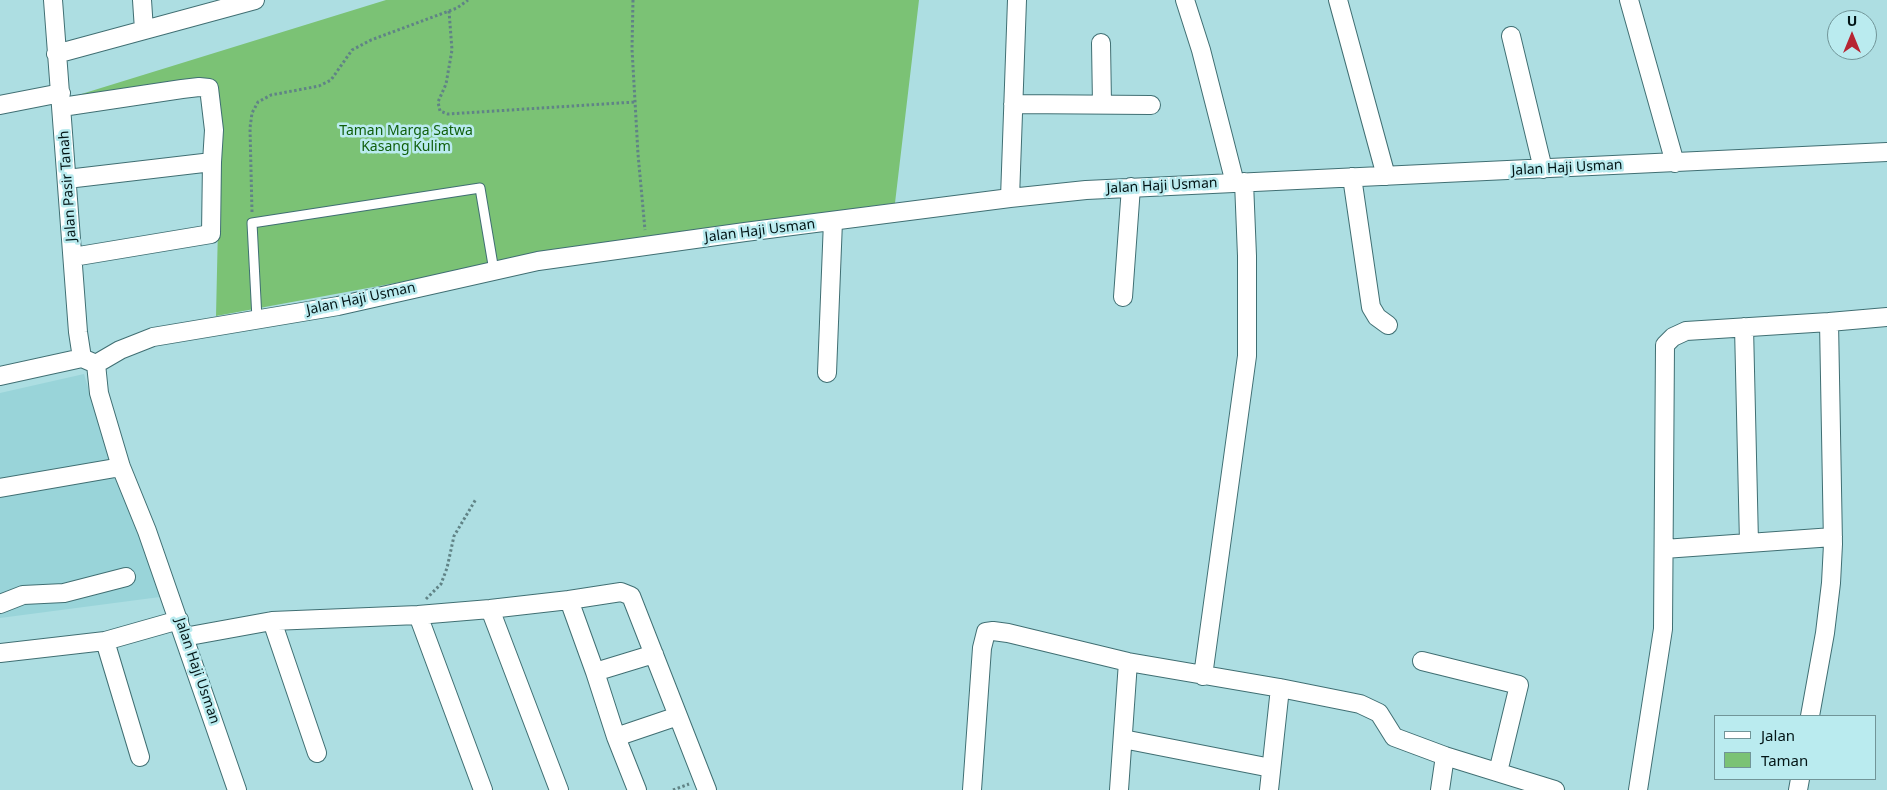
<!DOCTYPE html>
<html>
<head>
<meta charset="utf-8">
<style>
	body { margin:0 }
	#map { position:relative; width:1887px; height:790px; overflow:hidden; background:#addee2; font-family:"Noto Sans",sans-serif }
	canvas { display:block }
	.legend { position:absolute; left:1714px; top:715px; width:162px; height:65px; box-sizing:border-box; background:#baebef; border:1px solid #719598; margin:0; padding:6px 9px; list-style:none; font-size:15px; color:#031516 }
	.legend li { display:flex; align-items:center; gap:10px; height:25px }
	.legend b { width:25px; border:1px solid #719598 }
	.north { position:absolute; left:1827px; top:10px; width:50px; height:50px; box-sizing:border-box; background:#baebef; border:1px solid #719598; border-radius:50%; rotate:0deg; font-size:14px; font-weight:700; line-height:20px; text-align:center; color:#031516 }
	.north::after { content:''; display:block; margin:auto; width:18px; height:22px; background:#b62532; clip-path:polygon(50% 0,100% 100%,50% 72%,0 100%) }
</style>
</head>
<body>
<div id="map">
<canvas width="1887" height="790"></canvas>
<ul class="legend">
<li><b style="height:6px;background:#fff"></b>Jalan</li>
<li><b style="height:14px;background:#7bc275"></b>Taman</li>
</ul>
<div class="north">U</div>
</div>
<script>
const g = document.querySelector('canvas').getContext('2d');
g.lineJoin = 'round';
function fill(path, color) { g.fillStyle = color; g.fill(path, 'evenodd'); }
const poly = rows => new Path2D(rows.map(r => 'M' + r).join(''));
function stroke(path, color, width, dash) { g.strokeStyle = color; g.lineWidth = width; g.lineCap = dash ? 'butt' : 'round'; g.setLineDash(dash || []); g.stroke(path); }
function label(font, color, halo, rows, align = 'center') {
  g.font = font + ' "Noto Sans",sans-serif'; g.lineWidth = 5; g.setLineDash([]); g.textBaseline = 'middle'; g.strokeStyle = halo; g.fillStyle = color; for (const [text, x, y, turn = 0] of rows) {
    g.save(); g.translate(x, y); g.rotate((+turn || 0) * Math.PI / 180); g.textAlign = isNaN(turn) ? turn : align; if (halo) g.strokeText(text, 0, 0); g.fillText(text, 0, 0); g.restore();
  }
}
const built = poly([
	[84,374,94,408,160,597,0,618,0,393]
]);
const green = poly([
	[386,0,919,0,895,203,656,235,216,316,220,137,215,81,75,96]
]);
const path = poly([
	[633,0,632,49,638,154,645,230],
	[449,11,452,50,446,84,438,102,440,111,448,114,635,102],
	[252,212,250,128,252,113,258,102,271,95,319,86,331,80,352,50,371,40,457,8,468,0],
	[426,599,441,584,447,568,454,536,476,499],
	[673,790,689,784]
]);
const service = poly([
	[257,319,252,223,480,188,494,271]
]);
const minor = poly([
	[53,0,78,332,82,358,96,364],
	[142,0,144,30],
	[1185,0,1201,50,1235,183],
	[1338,0,1386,176],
	[1629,0,1675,163],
	[1511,36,1543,169],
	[1101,43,1102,104],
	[56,54,255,0],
	[1013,104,1151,105],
	[0,105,61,93],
	[62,107,182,89,199,87,209,88,214,130,212,162,67,179],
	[1352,177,1371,307,1377,317,1388,325],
	[1010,198,1017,0],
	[73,257,211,234,212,162],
	[1123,297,1131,187],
	[1744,327,1749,543],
	[96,364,120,350,153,337,338,306,538,261,745,232,1010,198,1086,190,1887,152],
	[96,364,99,393,121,467,147,531,237,790],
	[827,373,833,221],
	[0,376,82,358],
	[0,488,121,467],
	[1664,549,1833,537],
	[569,600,621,592,631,596,707,790],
	[0,604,23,595,64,593,126,577],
	[490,609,559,790],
	[418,615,483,790],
	[272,621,317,753],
	[184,637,272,621,418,615,490,609,569,600,595,672,616,737,637,790],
	[105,641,140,757],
	[0,653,105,641,179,620],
	[1422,661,1519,685,1498,772],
	[595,672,654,654],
	[1203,676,1247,356,1247,256,1244,182],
	[1810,716,1825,633,1831,583,1833,544,1829,322,1887,317],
	[616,737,678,716],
	[1123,739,1271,768],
	[972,790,982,648,986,632,993,631,1008,633,1128,662,1280,688,1360,704,1379,713,1394,737,1445,756,1555,790],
	[1119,790,1128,662],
	[1269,790,1280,688],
	[1440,790,1445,756],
	[1638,790,1663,629,1665,345,1673,337,1686,331,1829,322],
	[1798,790,1800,779]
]);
const parkNames = [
	["Taman Marga Satwa",406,131],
	["Kasang Kulim",406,147]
];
const streetNames = [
	["Jalan Haji Usman",1567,168,-3],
	["Jalan Pasir Tanah",68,186,-94],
	["Jalan Haji Usman",1162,186,-3],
	["Jalan Haji Usman",760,231,-7],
	["Jalan Haji Usman",361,299,-12],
	["Jalan Haji Usman",197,671,71]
];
fill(built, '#99d4d9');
fill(green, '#7bc275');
stroke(service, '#406f73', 11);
stroke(minor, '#406f73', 20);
stroke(path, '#608386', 3, [2.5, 2.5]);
stroke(service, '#fff', 9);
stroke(minor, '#fff', 18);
label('14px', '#105f0c', '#baebef', parkNames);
label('14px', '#031516', '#baebef', streetNames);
</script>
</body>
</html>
